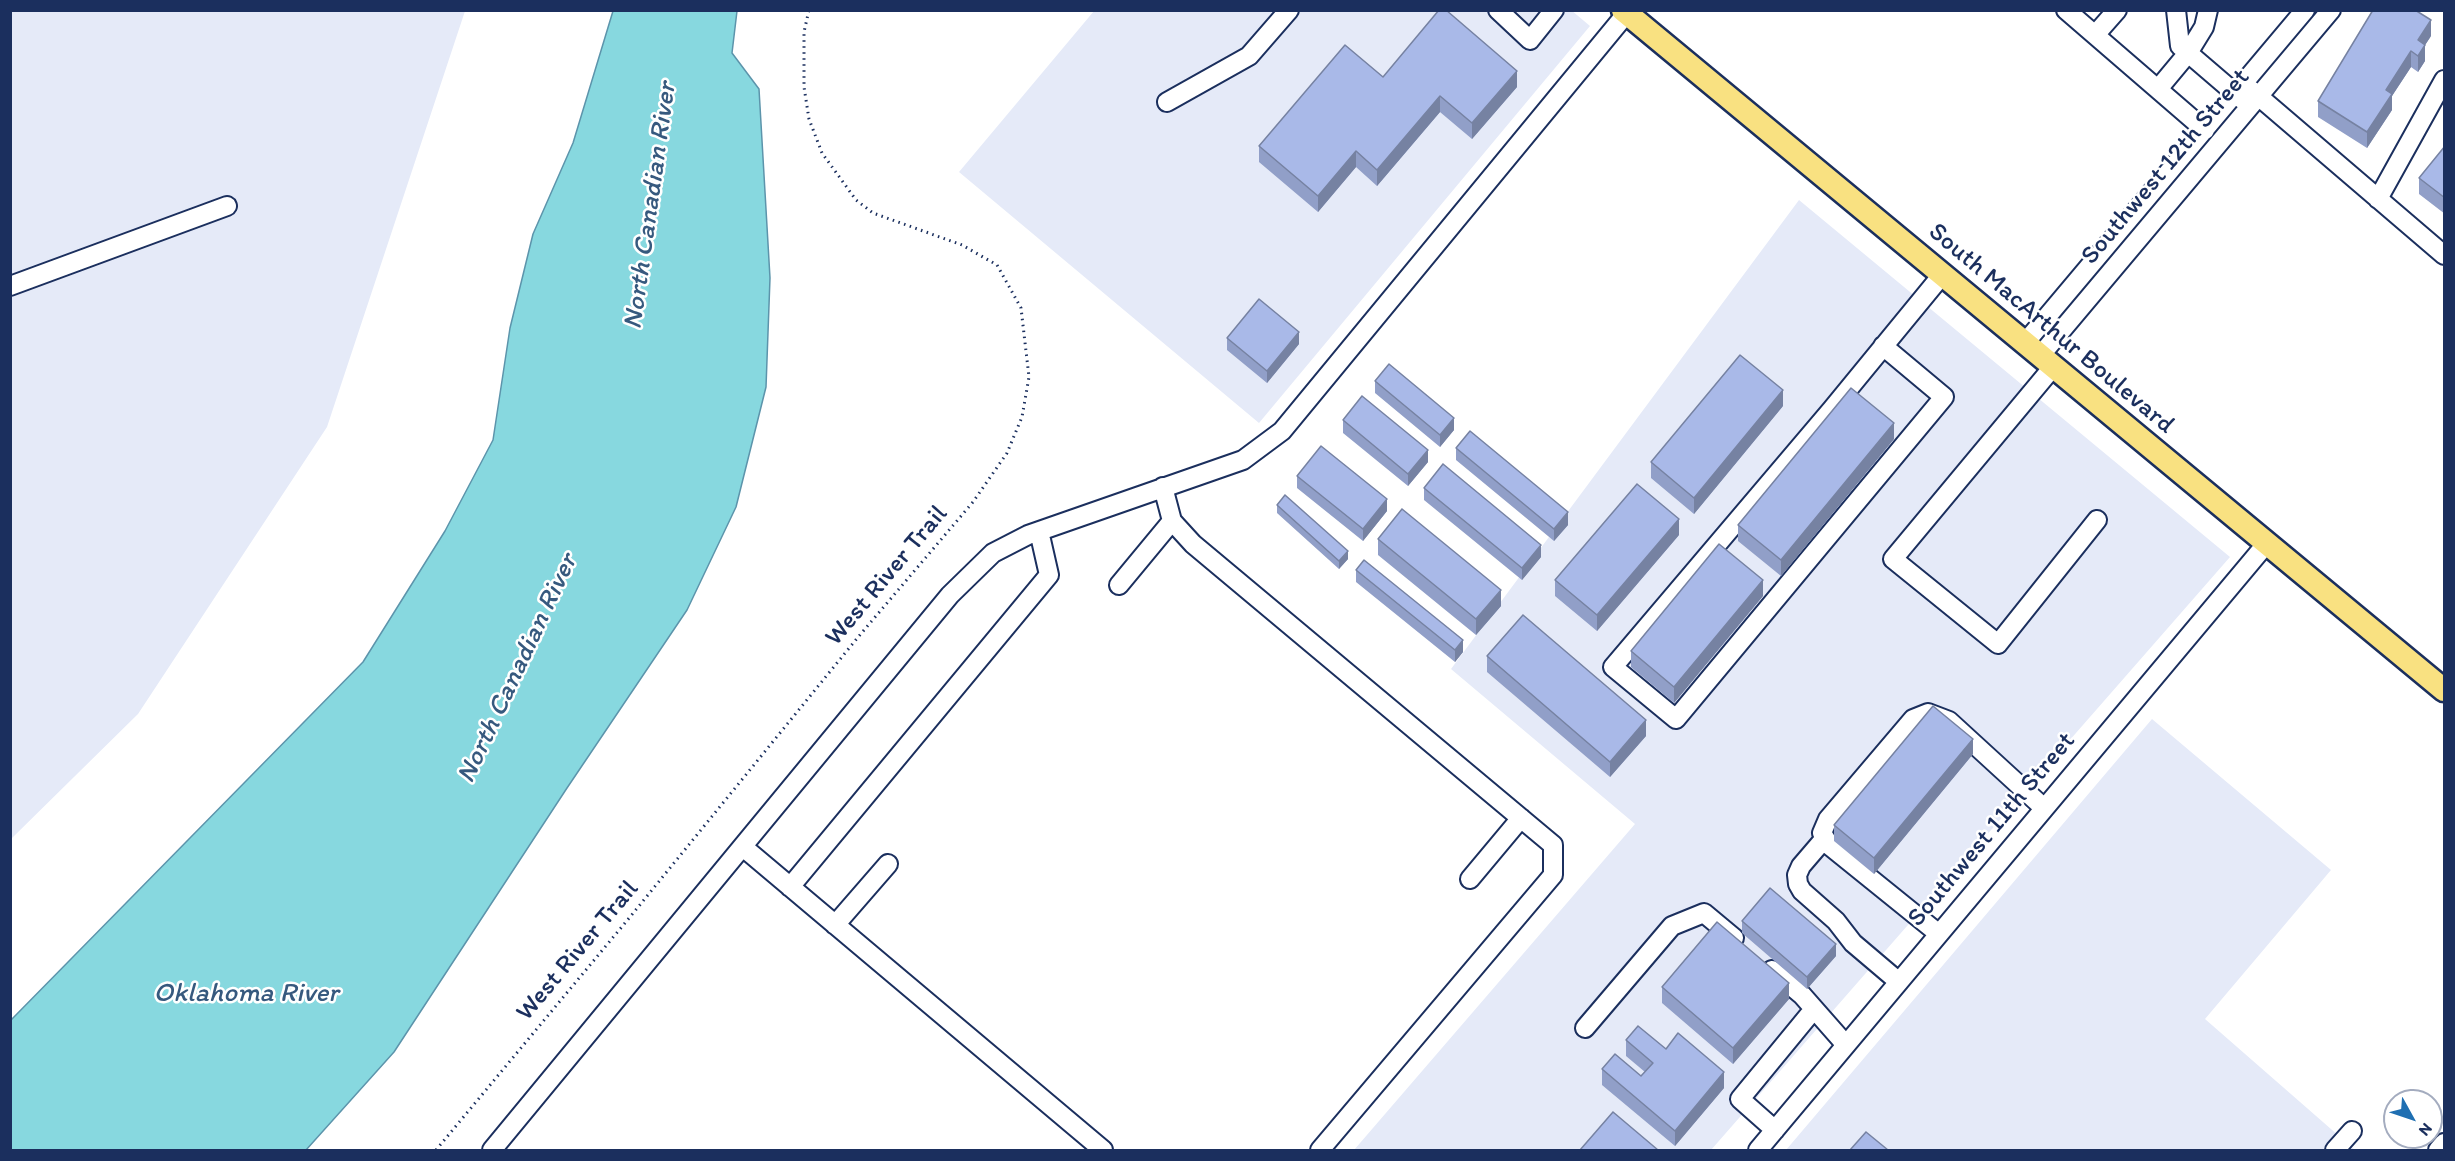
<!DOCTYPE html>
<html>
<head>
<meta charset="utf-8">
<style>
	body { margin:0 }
	#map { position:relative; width:2455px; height:1161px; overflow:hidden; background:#fff; font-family:Itim,sans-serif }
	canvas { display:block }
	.frame { position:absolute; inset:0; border:12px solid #1b2f5e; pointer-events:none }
	.north { position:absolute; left:2383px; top:1089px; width:60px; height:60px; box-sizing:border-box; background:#fff; border:2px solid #a4acbf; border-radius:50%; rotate:130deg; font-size:16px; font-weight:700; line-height:24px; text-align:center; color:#1b2f5e }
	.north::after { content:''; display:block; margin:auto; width:21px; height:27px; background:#1f6fb2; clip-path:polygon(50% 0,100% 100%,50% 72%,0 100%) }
</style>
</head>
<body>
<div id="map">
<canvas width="2455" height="1161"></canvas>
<div class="frame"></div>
<div class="north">N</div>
</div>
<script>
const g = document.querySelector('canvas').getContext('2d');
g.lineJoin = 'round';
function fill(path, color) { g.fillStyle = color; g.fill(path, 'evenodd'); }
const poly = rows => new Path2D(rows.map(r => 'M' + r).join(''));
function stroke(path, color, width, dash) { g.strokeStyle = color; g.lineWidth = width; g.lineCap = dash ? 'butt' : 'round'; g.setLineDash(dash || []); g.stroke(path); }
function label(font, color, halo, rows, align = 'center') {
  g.font = font + ' Itim,sans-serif'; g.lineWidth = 5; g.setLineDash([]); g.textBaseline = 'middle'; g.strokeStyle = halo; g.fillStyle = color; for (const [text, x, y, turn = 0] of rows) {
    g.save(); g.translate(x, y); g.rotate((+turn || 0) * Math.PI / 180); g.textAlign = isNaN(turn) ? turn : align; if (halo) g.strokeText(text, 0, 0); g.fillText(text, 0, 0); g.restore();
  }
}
const built = poly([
	[1571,10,1590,26,1259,423,959,172,1094,11],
	[11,11,465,11,327,427,138,714,11,839],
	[1799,200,2230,557,1711,1150,1354,1150,1635,824,1451,669],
	[2152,719,2331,870,2205,1019,2355,1150,1786,1150]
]);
const water = poly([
	[613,11,737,11,732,53,759,89,770,278,766,387,736,507,687,610,567,788,394,1052,306,1150,11,1150,11,1020,363,662,445,531,493,440,510,328,533,234,573,143,613,11]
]);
const path = poly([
	[436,1150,630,917,859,636,973,502,1007,453,1022,417,1029,377,1021,308,997,265,962,245,873,213,856,200,822,153,809,119,804,87,804,32,809,10]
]);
const minor = poly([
	[1498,10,1530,40,1554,10],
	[2066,10,2205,130],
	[2176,10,2180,46,2243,100],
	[2095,35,2117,10],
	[2158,89,2188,53,2204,27,2208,10],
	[2250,89,2444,255],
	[1167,102,1249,56,1289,10],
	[2378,199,2444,80],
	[10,286,227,206],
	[2024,344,2305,10],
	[1883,346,1944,397,1676,719,1613,667,1832,409,1942,275],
	[2040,356,2331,10],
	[2053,367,1893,559,1998,644,2097,520],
	[1163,487,1172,521,1193,544,1553,845,1553,875,1320,1150],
	[1119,585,1172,521],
	[1825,838,1801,866,1797,875,1798,884,1802,891,1836,921,1853,943,1899,982],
	[743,847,1103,1150],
	[1470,879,1521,818],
	[790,887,1049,575,1039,531],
	[835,925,888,864],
	[1939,934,1830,846,1822,833,1828,819,1913,719,1928,713,1949,721,2044,808],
	[1772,970,1802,995,1846,1045],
	[1585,1028,1672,926,1704,913,1734,938],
	[1775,1130,1740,1099,1814,1009],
	[492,1150,950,595,993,553,1028,535,1243,460,1282,431,1626,14],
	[1758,1150,2267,543],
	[2335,1150,2352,1131],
	[2438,1150,2444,1143]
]);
const major = poly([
	[1623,10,2444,690]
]);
const wall = poly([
	[2431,36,2425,45,2425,61,2418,72,2411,67,2392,96,2392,110,2367,148,2318,117,2318,101],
	[1383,77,1517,87,1472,139,1440,112,1377,186,1356,167,1318,212,1259,162,1259,146],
	[2445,146,2445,214,2419,194,2419,178],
	[1227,338,1299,344,1267,383,1227,350],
	[1375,381,1454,430,1440,447,1375,393],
	[1783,406,1694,514,1651,478,1651,462],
	[1343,420,1428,462,1408,486,1343,433],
	[1894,439,1781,576,1738,541,1738,525],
	[1456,448,1568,525,1554,541,1456,460],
	[1297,476,1387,511,1363,541,1297,488],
	[1424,488,1541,557,1522,580,1424,500],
	[1277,505,1348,559,1339,569,1277,513],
	[1679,535,1597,631,1555,596,1555,580],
	[1378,539,1501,606,1476,635,1378,555],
	[1356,570,1463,652,1455,662,1356,582],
	[1763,596,1674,703,1631,667,1631,651],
	[1487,656,1646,736,1610,777,1487,672],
	[1973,754,1874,874,1834,841,1834,825],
	[1742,921,1836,956,1807,989,1742,933],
	[1662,987,1789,999,1733,1064,1662,1003],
	[1626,1040,1666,1049,1724,1088,1675,1146,1602,1085,1602,1069,1641,1076,1645,1072,1626,1056]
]);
const shadedWall = poly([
	[2431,20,2431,36,2418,56,2418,40],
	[2425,45,2425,61,2418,72,2418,56],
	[2411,51,2411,67,2392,96,2392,110,2367,148,2367,132,2386,90],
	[1517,71,1517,87,1472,139,1472,123],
	[1440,96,1440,112,1377,186,1377,170],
	[1356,151,1356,167,1318,212,1318,196],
	[1299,332,1299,344,1267,383,1267,371],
	[1783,390,1783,406,1694,514,1694,498],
	[1454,418,1454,430,1440,447,1440,435],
	[1894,423,1894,439,1781,576,1781,560],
	[1428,450,1428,462,1408,486,1408,474],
	[1387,499,1387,511,1363,541,1363,529],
	[1568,512,1568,525,1554,541,1554,529],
	[1679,519,1679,535,1597,631,1597,615],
	[1541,545,1541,557,1522,580,1522,568],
	[1348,551,1348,559,1339,569,1339,561],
	[1763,580,1763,596,1674,703,1674,687],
	[1501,590,1501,606,1476,635,1476,619],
	[1463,640,1463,652,1455,662,1455,650],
	[1646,720,1646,736,1610,777,1610,762],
	[1973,739,1973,754,1874,874,1874,858],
	[1836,944,1836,956,1807,989,1807,977],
	[1789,983,1789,999,1733,1064,1733,1048],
	[1724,1072,1724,1088,1675,1146,1675,1131]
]);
const building = poly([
	[1439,10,1446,10,1517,71,1472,123,1440,96,1377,170,1356,151,1318,196,1259,146,1345,45,1383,77,1439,10],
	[2373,10,2415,10,2431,20,2418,40,2425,45,2418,56,2411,51,2386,90,2392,94,2367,132,2318,101,2373,10],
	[2445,146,2445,198,2419,178,2445,146],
	[1259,299,1299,332,1267,371,1227,338,1259,299],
	[1740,355,1783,390,1694,498,1651,462,1740,355],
	[1389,364,1454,418,1440,435,1375,381,1389,364],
	[1851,388,1894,423,1781,560,1738,525,1851,388],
	[1362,396,1428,450,1408,474,1343,420,1362,396],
	[1470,431,1568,512,1554,529,1456,448,1470,431],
	[1321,446,1387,499,1363,529,1297,476,1321,446],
	[1443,464,1541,545,1522,568,1424,488,1443,464],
	[1637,484,1679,519,1597,615,1555,580,1637,484],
	[1285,495,1348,551,1339,561,1277,505,1285,495],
	[1402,509,1501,590,1476,619,1378,539,1402,509],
	[1719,544,1763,580,1674,687,1631,651,1719,544],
	[1364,560,1463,640,1455,650,1356,570,1364,560],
	[1523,615,1646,720,1610,762,1487,656,1523,615],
	[1933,706,1973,739,1874,858,1834,825,1933,706],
	[1770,888,1836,944,1807,977,1742,921,1770,888],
	[1717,922,1789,983,1733,1048,1662,987,1717,922],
	[1638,1026,1666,1049,1678,1033,1724,1072,1675,1131,1602,1069,1615,1054,1641,1076,1653,1063,1626,1040,1638,1026],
	[1613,1112,1658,1150,1580,1150,1613,1112],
	[1866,1132,1888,1150,1850,1150,1866,1132]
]);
const streetNames = [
	["Southwest 12th Street",2166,167,-50],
	["South MacArthur Boulevard",2051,329,40],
	["West River Trail",887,576,-50],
	["Southwest 11th Street",1992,830,-50],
	["West River Trail",578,951,-50]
];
const waterNames = [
	["North Canadian River",651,206,-82],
	["North Canadian River",518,669,-65],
	["Oklahoma River",246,994]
];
fill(built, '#e5eaf8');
fill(water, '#87d8df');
stroke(water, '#5c94ab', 1.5);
stroke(minor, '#1b2f5e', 22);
stroke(major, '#1b2f5e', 27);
stroke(path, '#1b2f5e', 3, [1.5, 4.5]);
stroke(minor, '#fff', 18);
stroke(major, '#f9e181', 22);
fill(wall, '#919fc8');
fill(shadedWall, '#7682a2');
fill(building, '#a9b9e8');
stroke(building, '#7682a2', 1.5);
label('26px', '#1b2f5e', '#fff', streetNames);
label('italic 27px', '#36597e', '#fff', waterNames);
</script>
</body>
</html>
